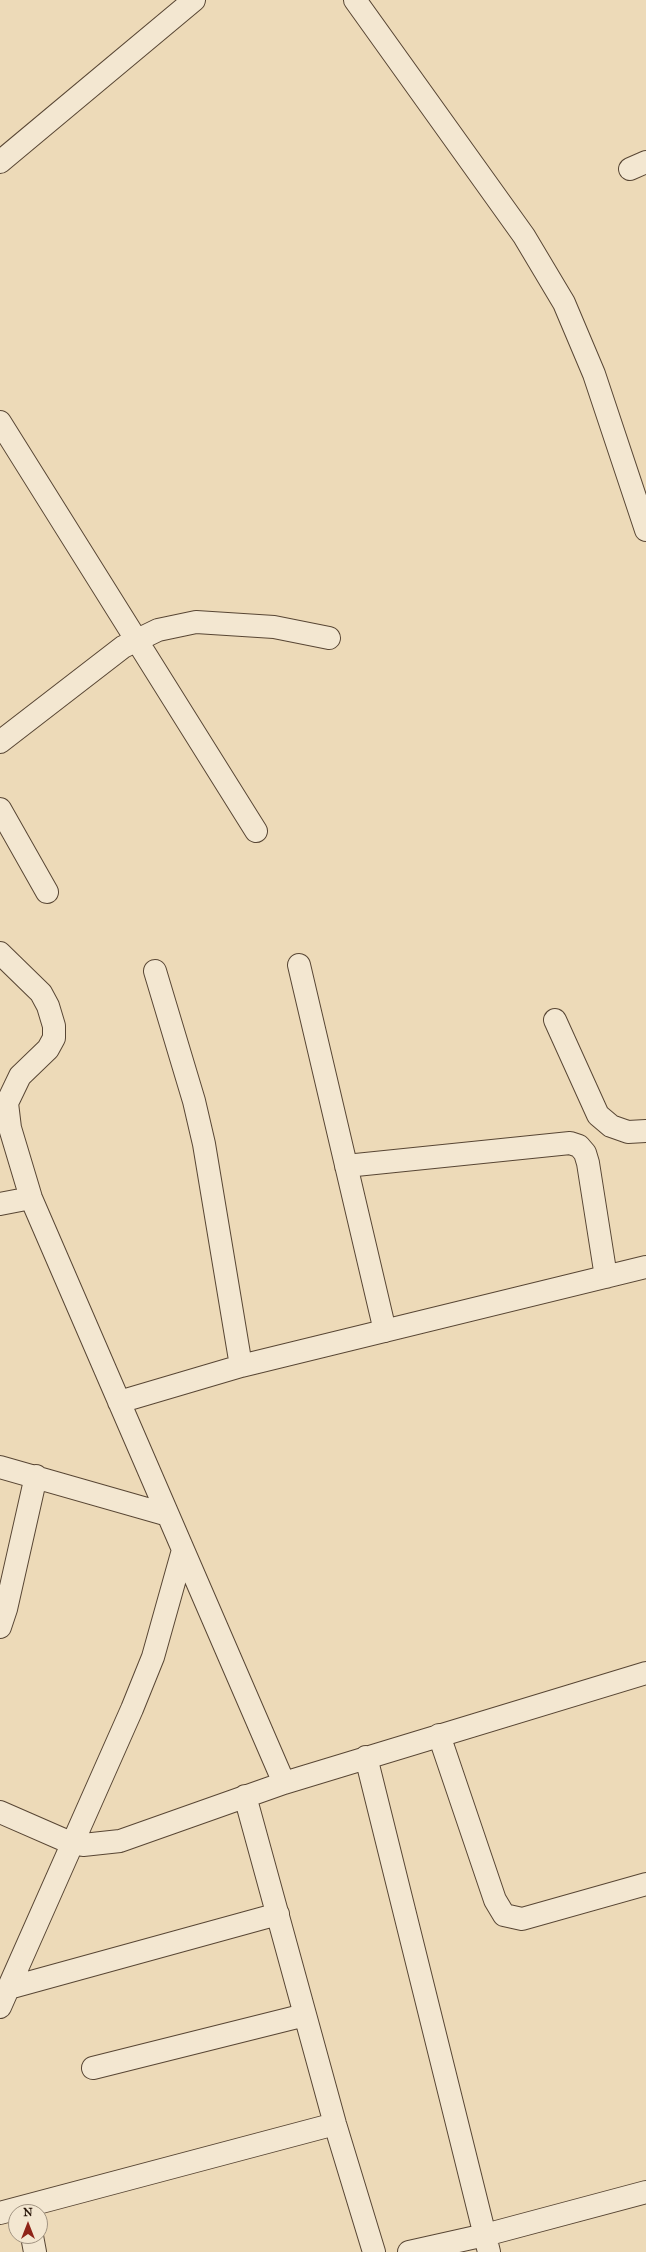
<!DOCTYPE html>
<html>
<head>
<meta charset="utf-8">
<style>
	body { margin:0 }
	#map { position:relative; width:646px; height:2252px; overflow:hidden; background:#eddab8; font-family:"IM FELL Great Primer",serif }
	canvas { display:block }
	.north { position:absolute; left:8px; top:2204px; width:40px; height:40px; box-sizing:border-box; background:#f3e7d1; border:1px solid #a19381; border-radius:50%; rotate:0deg; font-size:11px; font-weight:700; line-height:16px; text-align:center; color:#261408 }
	.north::after { content:''; display:block; margin:auto; width:14px; height:18px; background:#8f2418; clip-path:polygon(50% 0,100% 100%,50% 72%,0 100%) }
</style>
</head>
<body>
<div id="map">
<canvas width="646" height="2252"></canvas>
<div class="north">N</div>
</div>
<script>
const g = document.querySelector('canvas').getContext('2d');
g.lineJoin = 'round';
const poly = rows => new Path2D(rows.map(r => 'M' + r).join(''));
function stroke(path, color, width, dash) { g.strokeStyle = color; g.lineWidth = width; g.lineCap = dash ? 'butt' : 'round'; g.setLineDash(dash || []); g.stroke(path); }
const minor = poly([
	[355,0,524,236,564,303,594,374,646,530],
	[0,162,194,0],
	[630,169,646,162],
	[0,422,256,831],
	[0,742,123,647,158,630,196,622,274,627,329,638],
	[0,809,47,892],
	[0,953,41,993,48,1006,54,1026,54,1038,48,1049,20,1076,7,1103,10,1128,31,1198,284,1783],
	[299,965,385,1331],
	[155,971,194,1101,204,1144,241,1366],
	[555,1020,598,1115,611,1126,628,1132,646,1131],
	[346,1166,570,1143,579,1146,585,1153,588,1163,606,1277],
	[0,1204,31,1198],
	[119,1402,241,1366,646,1267],
	[0,1467,168,1515],
	[0,1627,6,1609,36,1476],
	[439,1735,495,1900,504,1915,522,1919,646,1884],
	[366,1757,489,2252],
	[245,1796,335,2124,374,2252],
	[0,1812,71,1843,83,1845,120,1841,284,1783,646,1673],
	[9,1988,278,1914],
	[0,2007,132,1709,153,1657,183,1550],
	[93,2068,305,2015],
	[0,2213,335,2124],
	[32,2236,35,2252],
	[409,2252,485,2235,646,2192]
]);
stroke(minor, '#584634', 24);
stroke(minor, '#f3e7d1', 22);
</script>
</body>
</html>
